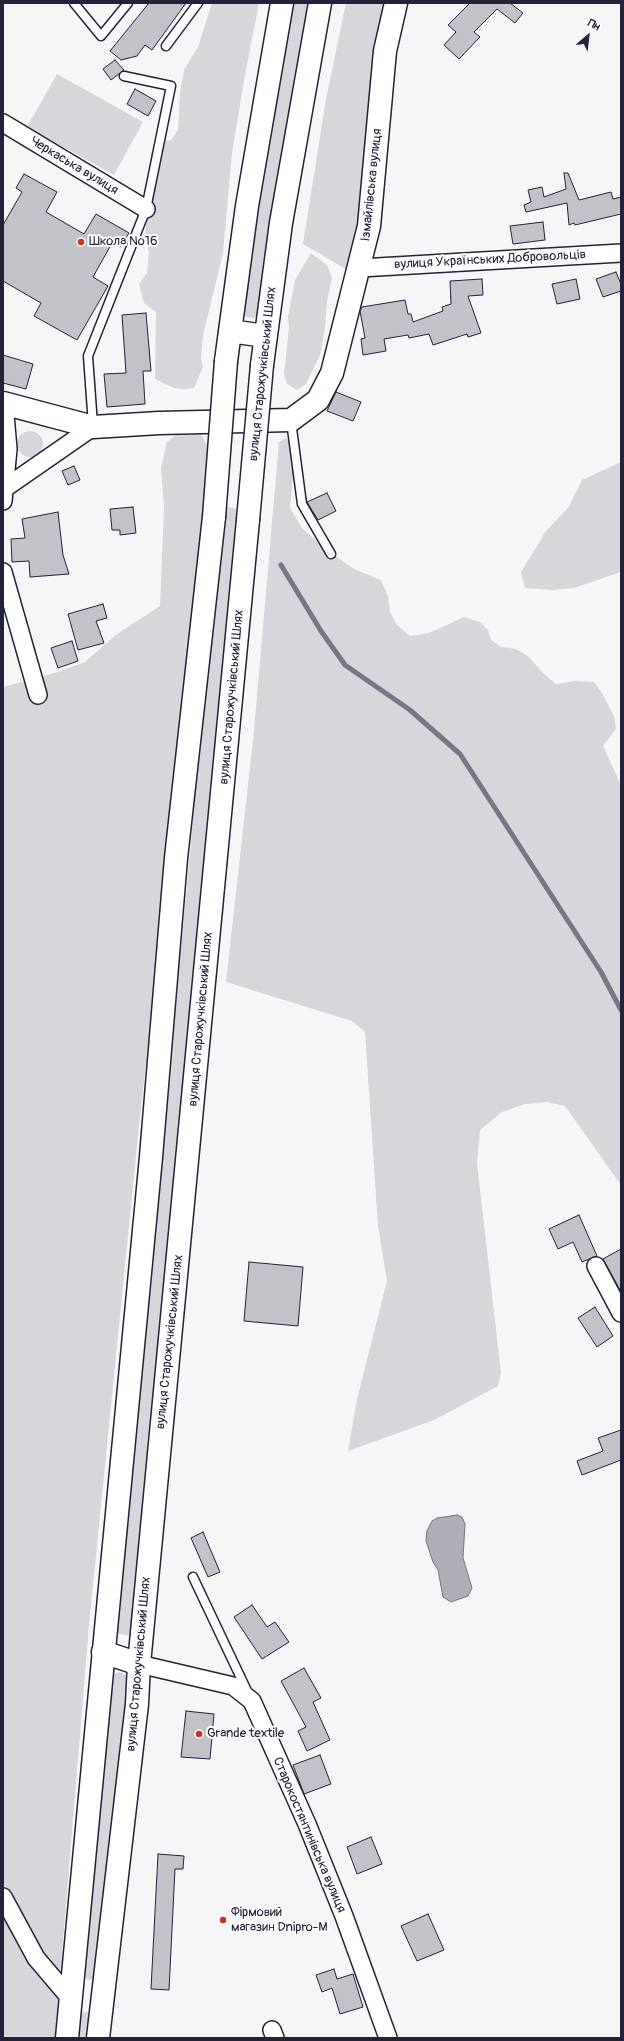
<!DOCTYPE html>
<html>
<head>
<meta charset="utf-8">
<style>
	body { margin:0 }
	#map { position:relative; width:624px; height:2041px; overflow:hidden; background:#f6f6f7; font-family:Pangolin,sans-serif }
	canvas { display:block }
	.frame { position:absolute; inset:0; border:4px solid #22223b; pointer-events:none }
	.north { position:absolute; left:568px; top:16px; width:40px; height:40px; -webkit-text-stroke:3px #fff; paint-order:stroke; rotate:28deg; font-size:11px; font-weight:700; line-height:16px; text-align:center; color:#22223b }
	.north::after { content:''; display:block; margin:auto; width:14px; height:18px; background:#22223b; clip-path:polygon(50% 0,100% 100%,50% 72%,0 100%) }
</style>
</head>
<body>
<div id="map">
<canvas width="624" height="2041"></canvas>
<div class="frame"></div>
<div class="north">Пн</div>
</div>
<script>
const g = document.querySelector('canvas').getContext('2d');
g.lineJoin = 'round';
function fill(path, color) { g.fillStyle = color; g.fill(path, 'evenodd'); }
const poly = rows => new Path2D(rows.map(r => 'M' + r).join(''));
function stroke(path, color, width, dash) { g.strokeStyle = color; g.lineWidth = width; g.lineCap = dash ? 'butt' : 'round'; g.setLineDash(dash || []); g.stroke(path); }
function label(font, color, halo, rows, align = 'center') {
  g.font = font + ' Pangolin,sans-serif'; g.lineWidth = 4; g.setLineDash([]); g.textBaseline = 'middle'; g.strokeStyle = halo; g.fillStyle = color; for (const [text, x, y, turn = 0] of rows) {
    g.save(); g.translate(x, y); g.rotate((+turn || 0) * Math.PI / 180); g.textAlign = isNaN(turn) ? turn : align; if (halo) g.strokeText(text, 0, 0); g.fillText(text, 0, 0); g.restore();
  }
}
const green = poly([
	[212,3,259,3,244,80,232,153,223,253,203,335,201,358,203,367,194,388,184,389,174,388,155,379,156,312,144,303,139,284,147,273,149,253,145,233,148,211,153,197,154,174,151,153,159,142,171,140,178,130,180,93,184,70,198,47],
	[291,3,311,3,259,313,254,318,246,317,241,309],
	[346,3,388,3,365,202,349,271,303,244,326,99],
	[57,74,143,122,114,175,27,127],
	[311,253,327,265,332,278,327,301,325,328,320,355,306,384,297,390,287,384,284,374,289,328,288,317,295,280],
	'17 444a13 13 0 1 1 26 0a13 13 0 1 1-26 0Z',
	[200,434,210,449,211,490,140,1116,89,1625,55,2038,3,2038,3,687,55,673,85,662,117,634,160,606,164,508,161,468,167,442,176,435],
	[286,438,293,445,295,455,290,508,302,528,324,548,354,569,381,580,388,596,390,612,397,625,410,636,429,633,464,617,480,622,488,630,491,640,501,647,516,649,528,656,543,673,556,684,575,681,594,682,602,693,614,716,616,729,603,746,621,785,621,1185,565,1106,547,1102,525,1104,502,1112,480,1130,477,1163,501,1373,498,1386,434,1420,348,1451,357,1399,387,1281,378,1226,365,1032,352,1021,226,982,254,731,279,442],
	[621,462,621,572,574,588,552,590,525,588,521,572,546,531,568,508,582,480],
	[226,507,234,508,239,512,134,1636,115,1634,189,863,220,511],
	[120,1672,131,1678,98,1976,89,1980,80,1976,109,1676],
	[78,2012,86,2012,94,2015,92,2038,76,2038]
]);
const water = poly([
	[457,1515,462,1517,465,1524,463,1558,472,1588,468,1596,451,1602,443,1597,438,1570,433,1562,426,1541,427,1531,432,1521,437,1518,457,1515]
]);
const stream = poly([
	[281,565,321,631,345,665,410,710,460,754,601,972,621,1010]
]);
const building = poly([
	[149,3,186,3,152,50,145,45,137,56,121,60,110,51,149,3],
	[470,3,510,3,523,13,515,23,497,9,474,32,480,37,459,59,444,45,456,32,448,25,470,3],
	[115,60,124,70,111,80,103,69,115,60],
	[135,89,156,101,148,116,127,104,135,89],
	[564,173,568,173,579,200,611,192,613,199,621,197,621,214,575,225,574,223,569,225,567,203,526,212,524,205,531,202,528,190,542,187,544,197,566,189,564,173],
	[24,174,57,192,46,212,84,234,96,214,129,233,120,247,112,243,93,277,108,286,77,340,34,316,41,303,3,281,3,225,22,192,16,188,24,174],
	[543,222,545,240,513,244,510,226,543,222],
	[616,272,621,284,621,291,603,297,596,279,616,272],
	[482,279,483,295,468,296,481,333,468,337,467,334,433,345,429,334,409,338,408,335,384,339,386,351,363,355,361,339,365,338,360,311,362,307,405,300,408,314,411,314,413,322,443,311,442,307,451,304,450,281,482,279],
	[576,279,580,299,557,304,552,284,576,279],
	[146,313,151,371,143,371,145,404,107,407,104,374,126,373,122,315,146,313],
	[3,355,33,364,26,389,3,383,3,355],
	[336,392,361,402,353,421,327,411,336,392],
	[74,466,80,480,68,485,62,471,74,466],
	[327,493,336,511,318,520,307,502,327,493],
	[133,507,136,533,120,535,120,530,112,530,110,509,133,507],
	[58,512,63,555,69,574,30,577,29,561,12,562,11,539,25,538,22,519,58,512],
	[103,604,107,618,96,621,104,643,78,650,68,614,103,604],
	[72,641,78,661,58,668,51,648,72,641],
	[579,1215,597,1256,582,1262,573,1242,558,1249,549,1229,579,1215],
	[621,1249,621,1292,603,1259,621,1249],
	[249,1262,303,1267,298,1326,244,1321,249,1262],
	[595,1307,613,1336,597,1347,578,1318,595,1307],
	[621,1430,621,1460,582,1475,577,1461,603,1451,598,1438,621,1430],
	[203,1532,220,1572,208,1577,191,1538,203,1532],
	[252,1605,267,1627,275,1622,289,1642,262,1659,234,1617,252,1605],
	[304,1668,321,1698,313,1702,330,1740,307,1751,298,1731,306,1727,281,1681,304,1668],
	[186,1711,214,1714,210,1759,181,1757,186,1711],
	[320,1755,331,1784,304,1794,293,1765,320,1755],
	[371,1837,382,1864,357,1874,347,1847,371,1837],
	[158,1854,184,1856,183,1869,175,1869,169,1990,151,1989,158,1854],
	[428,1914,444,1950,417,1961,401,1926,428,1914],
	[334,1969,337,1979,353,1974,363,2007,340,2014,332,1988,322,1992,316,1975,334,1969]
]);
const lane = poly([
	[74,3,101,36,128,3],
	[166,46,198,3],
	[291,421,302,504,331,554],
	[93,425,88,356,146,209,171,86,124,76],
	[193,1577,248,1693]
]);
const street = poly([
	[3,123,146,209],
	[360,268,621,253],
	[5,488,93,427],
	[3,501,8,449,4,403],
	[3,572,38,695],
	[596,1266,621,1313],
	[139,1664,233,1686,252,1701,307,1824,344,1916,388,2038],
	[3,1897,36,1958,70,1998],
	[272,2030,275,2038]
]);
const secondary = poly([
	[3,403,93,427,159,423,291,420,318,400,332,373,369,226,385,51,396,3],
	[103,1652,139,1664]
]);
const primary = poly([
	[230,331,265,336],
	[226,361,247,206,282,3],
	[262,365,281,223,320,3],
	[67,2038,151,1157,176,858,214,517],
	[98,2038,137,1704,139,1664,248,520]
]);
const primaryBridge = poly([
	[214,517,226,361],
	[248,520,262,365]
]);
const markers = [
	[81,242,4,"#c8321e"],
	[199,1734,4,"#c8321e"],
	[223,1920,4,"#c8321e"]
];
const streetNames = [
	["Черкаська вулиця",74,166,31],
	["Ізмайлівська вулиця",372,185,-84],
	["вулиця Українських Добровольців",490,260,-3],
	["вулиця Старожучківський Шлях",263,374,-84],
	["вулиця Старожучківський Шлях",232,697,-85],
	["вулиця Старожучківський Шлях",201,1019,-85],
	["вулиця Старожучківський Шлях",170,1342,-84],
	["вулиця Старожучківський Шлях",139,1664,-85],
	["Старокостянтинівська вулиця",309,1835,67]
];
const poiNames = [
	["Школа №16",89,242],
	["Grande textile",207,1734],
	["Фірмовий",231,1913],
	["магазин Dnipro-M",231,1928]
];
fill(green, '#d7d7db');
fill(water, '#aeaeb7');
stroke(water, '#767685', 1);
stroke(stream, '#767685', 5);
fill(building, '#c2c2c9');
stroke(building, '#22223b', 1);
stroke(lane, '#22223b', 11);
stroke(street, '#22223b', 20);
stroke(secondary, '#22223b', 25);
stroke(primary, '#22223b', 25);
stroke(lane, '#fff', 8);
stroke(street, '#fff', 17);
stroke(secondary, '#fff', 22);
stroke(primary, '#fff', 22);
stroke(primaryBridge, '#22223b', 25, []);
stroke(primaryBridge, '#fff', 22);
for (const [x, y, r, color] of markers) { const dot = new Path2D(); dot.arc(x, y, r, 0, 2 * Math.PI); g.fillStyle = color; g.fill(dot); stroke(dot, '#fff', 1.5); }
label('13px', '#22223b', '#fff', streetNames);
label('13px', '#22223b', '#fff', poiNames, 'left');
</script>
</body>
</html>
